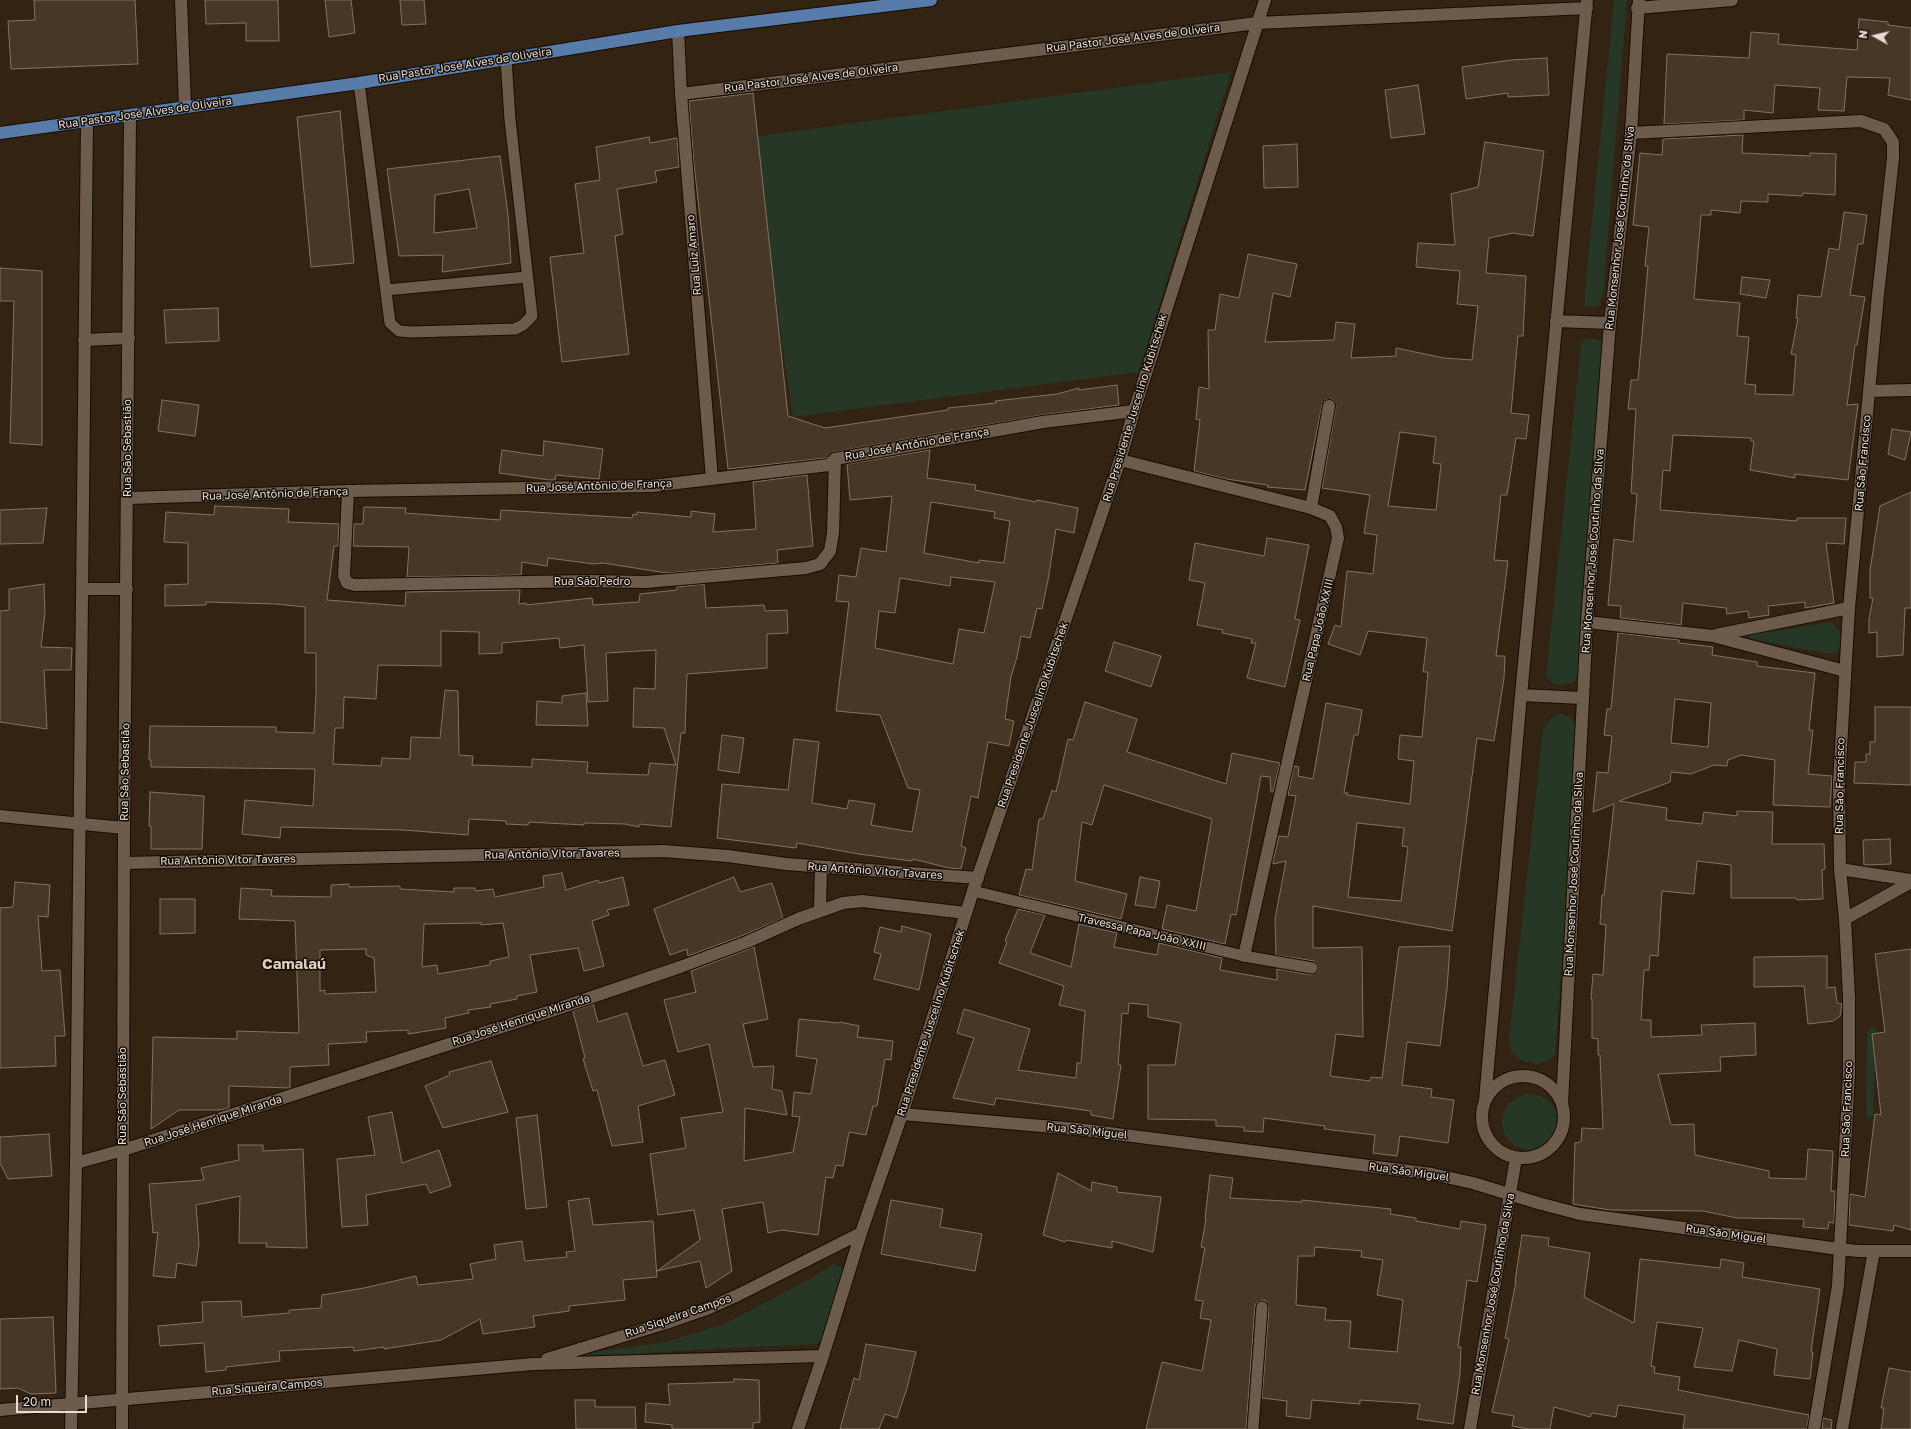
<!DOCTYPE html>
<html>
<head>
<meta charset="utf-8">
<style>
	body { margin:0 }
	#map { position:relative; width:1911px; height:1429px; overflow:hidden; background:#322313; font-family:"Golos Text",sans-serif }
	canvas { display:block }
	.north { position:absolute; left:1855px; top:16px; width:40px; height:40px; -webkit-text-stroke:3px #140e07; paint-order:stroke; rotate:278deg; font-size:11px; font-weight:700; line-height:16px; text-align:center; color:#e7ddd4 }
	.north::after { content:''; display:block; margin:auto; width:14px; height:18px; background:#e7ddd4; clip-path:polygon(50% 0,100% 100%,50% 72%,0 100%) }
	.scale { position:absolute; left:16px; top:1395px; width:71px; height:18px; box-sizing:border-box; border:2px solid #e7ddd4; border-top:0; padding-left:5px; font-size:12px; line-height:14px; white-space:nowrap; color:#e7ddd4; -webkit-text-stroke:3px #140e07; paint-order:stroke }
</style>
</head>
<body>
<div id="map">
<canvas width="1911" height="1429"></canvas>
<div class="north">N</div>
<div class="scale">20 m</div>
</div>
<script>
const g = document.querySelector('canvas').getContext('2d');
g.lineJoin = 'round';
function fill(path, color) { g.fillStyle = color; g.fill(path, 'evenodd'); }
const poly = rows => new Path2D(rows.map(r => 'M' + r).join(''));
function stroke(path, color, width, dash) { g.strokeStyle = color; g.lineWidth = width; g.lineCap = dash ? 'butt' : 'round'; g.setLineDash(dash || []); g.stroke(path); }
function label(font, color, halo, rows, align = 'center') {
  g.font = font + ' "Golos Text",sans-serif'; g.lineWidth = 3; g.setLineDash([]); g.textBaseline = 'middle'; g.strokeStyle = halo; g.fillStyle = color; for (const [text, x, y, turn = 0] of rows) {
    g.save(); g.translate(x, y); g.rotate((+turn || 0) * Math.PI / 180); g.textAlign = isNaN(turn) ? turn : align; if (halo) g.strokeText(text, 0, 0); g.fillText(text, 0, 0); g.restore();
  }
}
const green = poly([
	[1614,0,1627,0,1603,295,1598,306,1591,307,1585,306,1584,300],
	[1231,72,1139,372,793,417,752,137],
	[1586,338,1596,339,1603,344,1582,666,1578,678,1572,683,1561,685,1551,682,1546,676,1581,345],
	[1830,622,1837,627,1842,637,1840,647,1837,652,1828,654,1751,639,1748,636,1751,633,1770,632],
	[1560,714,1569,716,1579,729,1555,1055,1548,1060,1537,1064,1519,1060,1512,1052,1509,1040,1543,729,1551,718],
	[1871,1027,1876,1028,1873,1115,1869,1118,1866,1116,1867,1031],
	'1502 1122a28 28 0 1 1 56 0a28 28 0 1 1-56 0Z',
	[833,1264,842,1267,845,1273,823,1339,817,1344,707,1349,572,1358,577,1354,667,1342,726,1323,813,1277]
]);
const building = poly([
	[34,0,135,0,138,64,11,69,8,21,35,20,34,0],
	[205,0,278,0,279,41,246,41,246,23,206,24,205,0],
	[325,0,351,0,355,33,329,37,325,0],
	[400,0,424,0,426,24,402,25,400,0],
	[1859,19,1888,22,1888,25,1911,28,1911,100,1888,95,1890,78,1847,77,1844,111,1818,110,1820,88,1775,85,1773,113,1744,110,1744,120,1664,124,1667,54,1749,58,1751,32,1779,34,1778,44,1857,50,1859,19],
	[1547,58,1549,95,1508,97,1508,93,1466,99,1462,67,1511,60,1547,58],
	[1418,85,1425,134,1391,138,1385,90,1418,85],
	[753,93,788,416,825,428,948,410,948,408,996,403,995,401,1057,394,1079,388,1079,390,1117,385,1119,405,1042,415,834,452,826,458,728,469,694,164,689,101,753,93],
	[340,111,354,263,311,267,297,117,340,111],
	[1743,135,1742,153,1810,156,1810,153,1836,154,1835,195,1803,193,1802,196,1768,194,1768,202,1741,201,1740,213,1711,210,1711,215,1701,215,1694,299,1740,303,1737,336,1749,337,1745,384,1756,385,1755,394,1793,395,1796,355,1791,354,1798,318,1796,318,1798,295,1821,297,1829,248,1839,250,1844,212,1867,215,1863,244,1858,244,1850,295,1865,297,1857,345,1855,345,1847,405,1858,404,1848,480,1795,474,1795,478,1750,470,1754,441,1751,441,1751,438,1673,435,1670,471,1663,470,1660,510,1797,521,1797,518,1846,518,1844,544,1826,543,1834,603,1805,608,1805,602,1768,606,1769,615,1749,618,1748,611,1727,614,1726,608,1683,603,1681,625,1620,618,1621,606,1608,605,1614,539,1633,542,1637,494,1631,493,1636,409,1628,409,1631,380,1638,380,1648,266,1645,266,1649,227,1633,225,1640,153,1662,155,1663,139,1743,135],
	[649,137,650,143,677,138,679,167,655,171,657,182,617,189,623,234,615,236,629,354,562,362,550,257,584,253,575,184,600,180,596,147,649,137],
	[1485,142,1544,151,1533,236,1513,233,1489,238,1486,273,1526,276,1523,336,1518,336,1511,413,1529,415,1526,439,1516,438,1507,495,1501,495,1494,560,1508,561,1496,656,1505,656,1504,678,1494,741,1477,738,1452,931,1313,906,1313,948,1362,947,1363,1037,1336,1034,1330,1076,1370,1081,1371,1077,1382,1078,1399,947,1450,946,1447,989,1440,1046,1407,1042,1402,1085,1432,1089,1431,1097,1454,1100,1448,1143,1400,1136,1397,1156,1373,1153,1375,1135,1324,1129,1325,1126,1264,1118,1263,1132,1244,1131,1244,1127,1216,1126,1216,1120,1148,1119,1148,1065,1175,1065,1181,1023,1148,1017,1148,1005,1129,1003,1128,1014,1122,1013,1118,1065,1121,1065,1113,1119,1091,1115,1091,1111,996,1098,994,1105,953,1098,974,1038,957,1033,964,1009,1030,1029,1018,1070,1076,1078,1077,1063,1081,1063,1085,1011,1059,1005,1064,986,999,963,1007,942,1005,941,1018,909,1045,915,1030,953,1071,967,1079,924,1117,933,1114,947,1157,955,1159,943,1222,958,1220,970,1277,980,1277,969,1311,975,1318,972,1318,965,1314,961,1276,955,1275,919,1286,861,1273,864,1273,861,1279,836,1288,837,1296,796,1288,795,1294,766,1299,767,1298,776,1313,779,1326,703,1362,710,1358,735,1354,735,1344,793,1348,793,1347,795,1410,804,1414,761,1398,759,1400,735,1422,737,1428,672,1423,672,1427,638,1368,631,1360,655,1328,644,1335,625,1341,627,1347,571,1373,574,1377,535,1364,533,1370,495,1322,488,1336,407,1333,400,1326,399,1322,405,1305,490,1267,487,1268,485,1226,479,1194,471,1200,420,1196,419,1199,387,1209,389,1208,330,1215,330,1220,294,1239,298,1248,254,1297,264,1290,297,1273,293,1265,342,1334,340,1336,322,1355,324,1351,358,1396,356,1396,348,1444,358,1472,360,1478,306,1457,304,1460,271,1416,267,1418,243,1455,245,1451,194,1478,187,1485,142],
	[1400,432,1436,437,1433,463,1441,464,1436,510,1388,506,1400,432],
	[1357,823,1404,828,1402,846,1408,847,1401,901,1348,897,1357,823],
	[1297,144,1298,187,1264,188,1263,146,1297,144],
	[500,156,508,214,511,263,442,272,443,255,399,256,387,169,500,156],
	[469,189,477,228,434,233,435,195,469,189],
	[0,268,42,271,42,445,10,443,14,301,0,301,0,268],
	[1742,277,1770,280,1766,298,1740,294,1742,277],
	[218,308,219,341,166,343,164,310,218,308],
	[162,400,199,405,195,436,158,431,162,400],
	[1892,429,1911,432,1905,460,1888,454,1892,429],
	[544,441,603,449,599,479,556,475,555,480,549,480,499,473,502,450,543,456,544,441],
	[930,450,927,478,976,485,975,490,1036,502,1037,500,1078,508,1074,533,1056,529,1048,580,1042,609,1037,608,1030,638,1021,636,1017,657,1011,677,1005,719,1014,721,1009,746,988,742,978,798,971,796,961,846,966,848,961,869,949,868,913,859,912,861,859,854,797,843,796,848,717,838,722,784,788,790,794,739,819,742,812,803,847,809,849,800,875,804,871,825,912,832,920,790,908,788,880,715,836,711,849,602,836,601,839,575,856,577,861,548,886,552,892,496,850,500,847,464,930,450],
	[931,502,995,512,994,518,1010,521,1004,563,979,560,979,563,924,553,931,502],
	[951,577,995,582,984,633,959,629,953,664,875,648,879,611,895,613,900,578,950,586,951,577],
	[807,475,813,546,777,550,778,563,667,573,603,563,594,564,548,558,547,566,522,562,521,575,407,577,409,547,353,546,354,524,363,524,364,507,406,508,405,513,500,520,501,510,632,518,633,514,637,515,637,512,691,517,691,511,715,514,713,532,756,529,753,482,807,475],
	[1911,492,1911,608,1905,608,1903,655,1877,657,1877,632,1869,633,1869,619,1873,598,1870,598,1870,570,1880,506,1911,492],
	[215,506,289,509,288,522,339,524,338,546,334,546,327,600,405,606,406,592,520,590,519,604,526,603,526,605,592,598,593,605,639,602,640,594,677,590,677,587,704,584,706,608,764,605,765,611,787,610,788,633,767,634,767,668,687,674,685,733,681,733,671,827,639,824,639,827,625,824,584,823,584,825,529,822,528,825,506,824,506,821,469,819,468,835,403,830,281,827,280,838,242,834,245,800,313,806,315,769,151,767,151,760,149,760,150,726,276,727,276,732,314,733,316,693,316,653,305,653,305,607,276,604,206,602,206,605,165,606,165,585,188,584,188,543,164,542,166,512,214,515,215,506],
	[441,631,479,632,479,654,502,653,502,643,559,638,560,648,584,645,588,702,608,701,606,653,656,650,655,689,634,688,633,727,664,728,676,765,650,763,648,775,587,773,588,762,532,759,532,767,472,765,473,756,459,755,458,691,445,690,440,738,411,737,410,759,382,758,381,766,333,764,335,728,343,728,344,697,376,699,378,665,441,666,441,631],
	[47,508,43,543,0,544,0,510,47,508],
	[1267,538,1309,545,1295,619,1300,620,1285,687,1247,678,1256,643,1251,643,1252,639,1222,633,1223,630,1197,625,1205,583,1189,580,1195,543,1264,556,1267,538],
	[44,584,45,613,41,647,72,648,71,670,44,670,47,729,0,722,0,611,9,610,9,589,44,584],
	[1618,633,1679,640,1679,643,1713,647,1712,655,1757,662,1757,666,1815,673,1809,730,1813,730,1808,774,1832,776,1830,807,1773,805,1775,760,1741,755,1728,760,1727,766,1714,765,1691,774,1671,772,1670,782,1619,801,1667,808,1666,820,1702,824,1704,812,1737,816,1737,811,1773,812,1772,844,1824,844,1825,869,1822,870,1823,899,1797,900,1796,898,1731,898,1731,865,1697,861,1694,894,1662,891,1658,956,1650,955,1649,970,1644,970,1641,1020,1651,1020,1651,1037,1702,1035,1701,1025,1755,1023,1756,1055,1720,1057,1721,1071,1658,1074,1671,1125,1694,1124,1695,1155,1769,1171,1769,1178,1806,1179,1808,1149,1833,1151,1831,1191,1835,1191,1834,1223,1829,1222,1828,1229,1803,1227,1804,1219,1737,1218,1703,1211,1610,1210,1573,1204,1575,1143,1581,1142,1582,1128,1603,1129,1600,1055,1598,1055,1598,1039,1592,1038,1592,999,1591,999,1593,974,1603,975,1606,925,1600,924,1602,895,1604,895,1614,804,1593,812,1597,772,1608,773,1612,736,1604,735,1607,709,1611,709,1618,633],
	[1675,699,1711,703,1708,747,1671,743,1675,699],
	[1114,642,1161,656,1151,687,1105,671,1114,642],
	[586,693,588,726,536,725,537,701,562,703,562,696,586,693],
	[1085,702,1137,719,1127,752,1226,784,1232,753,1280,763,1273,792,1271,792,1270,777,1261,776,1236,915,1231,914,1225,944,1162,929,1167,905,1196,911,1212,819,1104,785,1092,825,1082,822,1075,881,1127,894,1121,919,1019,895,1026,869,1032,870,1039,819,1043,819,1052,790,1056,792,1068,739,1073,740,1085,702],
	[1875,707,1911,707,1911,785,1854,783,1855,762,1866,762,1866,754,1870,754,1870,742,1875,742,1875,707],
	[722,735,744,738,739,773,718,770,722,735],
	[150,792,204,796,202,849,151,849,151,826,149,826,150,792],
	[1890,839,1891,864,1864,865,1863,840,1890,839],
	[562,873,566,890,598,880,599,883,623,877,629,905,607,910,609,915,592,921,604,966,584,971,578,948,530,955,537,992,517,996,517,999,490,1004,491,1007,468,1010,469,1013,445,1018,446,1028,408,1034,408,1030,366,1032,367,1042,328,1044,329,1065,290,1067,290,1088,229,1086,229,1108,220,1110,179,1110,151,1129,153,1037,237,1039,237,1031,299,1033,295,921,239,919,241,888,272,890,271,896,331,897,331,885,349,884,349,887,400,886,400,889,454,892,454,888,475,888,475,891,493,889,495,897,544,887,543,876,562,873],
	[481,923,481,925,503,923,509,957,490,961,490,965,438,974,437,965,422,967,424,924,481,923],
	[366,949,366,955,374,958,376,992,325,994,325,990,320,991,320,950,366,949],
	[734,877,740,892,772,883,783,918,744,935,688,956,687,949,670,955,654,909,734,877],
	[1140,877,1160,881,1155,908,1135,905,1140,877],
	[15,882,50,885,48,917,38,916,42,971,60,970,65,1036,55,1036,56,1066,0,1068,0,908,13,907,15,882],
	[160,899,195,899,195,933,160,934,160,899],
	[902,926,931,934,919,990,874,979,881,954,874,952,880,927,901,932,902,926],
	[754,947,768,1019,743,1024,753,1067,774,1066,772,1089,782,1091,787,1115,745,1108,744,1161,793,1152,800,1117,792,1116,794,1092,811,1094,817,1059,796,1056,799,1019,839,1023,840,1022,859,1026,857,1037,893,1041,891,1060,885,1059,877,1106,873,1106,866,1135,849,1132,843,1166,836,1165,833,1178,826,1177,818,1235,782,1230,768,1233,763,1202,722,1209,732,1271,706,1288,700,1261,657,1271,700,1240,694,1210,658,1215,650,1154,686,1148,681,1118,723,1112,709,1044,678,1052,664,1000,696,992,691,971,754,947],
	[1911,949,1911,1230,1894,1225,1893,1231,1849,1225,1850,1194,1865,1197,1875,1114,1881,1115,1872,1034,1885,1032,1875,954,1911,949],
	[1827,956,1827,988,1835,987,1837,1003,1842,1004,1840,1016,1833,1021,1808,1024,1804,986,1754,987,1754,957,1827,956],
	[593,1004,598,1022,627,1013,643,1066,665,1060,675,1095,638,1106,643,1142,612,1146,597,1090,593,1091,583,1059,585,1058,573,1011,593,1004],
	[491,1061,508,1112,443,1128,425,1086,450,1075,449,1072,491,1061],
	[392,1112,402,1163,439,1150,451,1186,430,1193,426,1184,366,1195,368,1225,342,1227,337,1159,375,1155,368,1117,392,1112],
	[537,1115,547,1207,526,1209,516,1118,537,1115],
	[49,1134,52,1176,8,1179,0,1163,0,1137,49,1134],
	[238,1145,263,1145,263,1151,303,1149,307,1248,266,1247,267,1243,239,1243,240,1196,196,1205,199,1244,196,1266,177,1263,175,1278,153,1276,158,1232,153,1233,149,1184,204,1180,201,1168,239,1160,238,1145],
	[1058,1173,1091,1191,1092,1182,1117,1187,1117,1192,1161,1197,1153,1252,1112,1241,1112,1248,1066,1240,1065,1242,1043,1235,1058,1173],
	[1210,1175,1233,1178,1230,1198,1302,1202,1302,1200,1391,1209,1390,1214,1416,1218,1416,1221,1460,1229,1461,1221,1486,1225,1477,1282,1467,1280,1458,1347,1461,1347,1460,1374,1453,1424,1417,1419,1420,1404,1360,1400,1360,1404,1312,1400,1310,1419,1286,1416,1287,1401,1262,1398,1269,1308,1266,1301,1262,1300,1256,1303,1255,1306,1246,1429,1146,1429,1162,1362,1202,1371,1211,1320,1200,1318,1203,1301,1195,1300,1205,1248,1201,1247,1206,1219,1205,1219,1210,1175],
	[1315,1247,1362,1251,1361,1257,1383,1260,1377,1295,1403,1300,1397,1352,1349,1348,1351,1321,1325,1320,1326,1308,1296,1305,1298,1256,1314,1256,1315,1247],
	[589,1198,593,1225,653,1221,657,1277,623,1280,625,1300,569,1306,569,1311,533,1316,535,1327,483,1334,480,1319,441,1340,384,1349,384,1347,354,1351,353,1347,279,1351,280,1361,226,1367,226,1370,206,1372,204,1343,160,1346,158,1326,203,1322,202,1302,241,1301,242,1317,289,1313,289,1310,321,1308,322,1295,364,1288,416,1276,418,1285,473,1279,470,1264,496,1259,494,1245,522,1241,525,1261,567,1257,566,1252,575,1251,568,1201,589,1198],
	[891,1200,943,1209,940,1227,982,1234,975,1271,881,1254,891,1200],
	[1522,1235,1549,1238,1548,1246,1590,1253,1584,1297,1634,1323,1640,1259,1720,1268,1721,1259,1744,1263,1742,1277,1820,1289,1811,1352,1813,1352,1810,1379,1774,1375,1777,1349,1739,1340,1732,1371,1694,1367,1703,1328,1657,1322,1651,1366,1655,1367,1654,1373,1680,1377,1678,1390,1809,1415,1807,1429,1683,1429,1685,1415,1618,1405,1616,1417,1592,1413,1590,1417,1554,1407,1550,1429,1529,1429,1512,1426,1514,1416,1492,1412,1509,1339,1505,1338,1516,1281,1515,1281,1522,1235],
	[53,1317,56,1393,31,1394,18,1388,0,1389,0,1319,53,1317],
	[866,1344,916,1352,907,1388,897,1418,885,1414,879,1429,840,1429,854,1378,859,1380,866,1344],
	[1889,1368,1911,1372,1911,1429,1881,1429,1884,1408,1881,1408,1889,1368],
	[734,1379,759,1380,760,1422,753,1423,753,1429,672,1429,672,1425,645,1422,646,1403,670,1405,668,1384,734,1382,734,1379],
	[575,1400,595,1400,595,1407,635,1407,636,1429,576,1429,575,1400],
	[1823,1418,1832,1420,1831,1429,1822,1429,1823,1418]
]);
const lane = poly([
	[359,83,390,323,399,331,412,332,515,329,523,325,532,316,510,120,506,59],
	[386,290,527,277],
	[973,891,1244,956,1312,968],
	[1253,1429,1262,1307]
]);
const street = poly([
	[181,0,185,107],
	[1637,8,1732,0],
	[678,31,681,94,712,479],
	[681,94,1257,23,1587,8],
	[1631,133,1861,121,1884,129,1893,142,1893,158,1878,295,1849,608,1839,783,1840,869,1845,919,1849,997,1849,1072,1838,1286,1814,1429],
	[1556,321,1610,323],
	[1869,391,1911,390],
	[1120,460,1311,508,1330,516,1336,527,1338,538,1244,956],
	[348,491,344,576,347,583,355,585,588,581,646,582,806,568,820,564,830,551,833,533,835,459],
	[128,498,348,491,652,486,829,465,835,459,1043,422,1134,411],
	[1311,508,1329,406],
	[1587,622,1713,636,1845,671],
	[1716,635,1849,608],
	[1521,695,1582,698],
	[0,816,124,828],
	[124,863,663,851,728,856,786,864,978,878],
	[1840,869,1911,880],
	[820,910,821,867],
	[1845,919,1911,882],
	'1482 1117a41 41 0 1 1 82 0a41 41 0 1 1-82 0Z',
	[1485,1100,1521,695,1587,0],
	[1562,1103,1587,622,1610,323,1631,133,1639,0],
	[902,1114,1077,1129,1432,1174,1473,1183,1538,1203,1580,1214,1839,1249,1858,1251,1911,1251],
	[76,1163,123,1150,554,1010,680,967,747,942,798,919,843,903,862,901,966,913],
	[547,1359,666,1323,709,1308,738,1295,861,1233],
	[0,1410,533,1364,823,1356],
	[798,1429,823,1356,861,1233,902,1114,973,891,1120,460,1134,411,1265,0],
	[1470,1429,1516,1158],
	[1842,1429,1874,1251]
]);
const secondary = poly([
	[84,340,129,338],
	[82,589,127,589],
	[71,1429,76,1163,87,122],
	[122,1429,124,828,130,116]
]);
const primary = poly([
	[0,133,359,83,678,31,931,0]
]);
const streetNames = [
	["Rua Pastor José Alves de Oliveira",1133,38,-7],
	["Rua Pastor José Alves de Oliveira",465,65,-9],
	["Rua Pastor José Alves de Oliveira",811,78,-7],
	["Rua Pastor José Alves de Oliveira",145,113,-8],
	["Rua Monsenhor José Coutinho da Silva",1620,228,-84],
	["Rua Luiz Amaro",694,255,-95],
	["Rua Presidente Juscelino Kubitschek",1135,408,-73],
	["Rua José Antônio de França",917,444,-10],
	["Rua São Sebastião",128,448,-90],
	["Rua São Francisco",1863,463,-85],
	["Rua José Antônio de França",599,486,-2],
	["Rua José Antônio de França",275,494,-2],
	["Rua Monsenhor José Coutinho da Silva",1593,551,-86],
	["Rua São Pedro",592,582],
	["Rua Papa João XXIII",1318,630,-77],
	["Rua Presidente Juscelino Kubitschek",1033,715,-71],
	["Rua São Sebastião",125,772,-89],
	["Rua São Francisco",1840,786,-89],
	["Rua Antônio Vitor Tavares",552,854,-1],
	["Rua Antônio Vitor Tavares",228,860,-1],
	["Rua Antônio Vitor Tavares",875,871,4],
	["Rua Monsenhor José Coutinho da Silva",1574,874,-87],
	["Travessa Papa João XXIII",1142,932,13],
	["Rua José Henrique Miranda",521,1020,-18],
	["Rua Presidente Juscelino Kubitschek",931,1023,-72],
	["Rua São Sebastião",123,1096,-90],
	["Rua São Francisco",1847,1109,-88],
	["Rua José Henrique Miranda",213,1121,-18],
	["Rua São Miguel",1087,1131,6],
	["Rua São Miguel",1409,1172,8],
	["Rua São Miguel",1726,1234,8],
	["Rua Monsenhor José Coutinho da Silva",1493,1294,-80],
	["Rua Siqueira Campos",678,1316,-19],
	["Rua Siqueira Campos",267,1387,-5]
];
const districtNames = [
	["Camalaú",294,964]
];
fill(green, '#273725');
fill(building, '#473727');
stroke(building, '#847361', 1);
stroke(lane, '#190c01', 13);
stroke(street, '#190c01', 14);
stroke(secondary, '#190c01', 14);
stroke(primary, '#190c01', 14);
stroke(lane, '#6d5c4b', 11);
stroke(street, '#6d5c4b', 12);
stroke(secondary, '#6d5c4b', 12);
stroke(primary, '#587caa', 12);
label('11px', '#e7ddd4', '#140e07', streetNames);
label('bold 15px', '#e4d0bd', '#140e07', districtNames);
</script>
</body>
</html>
